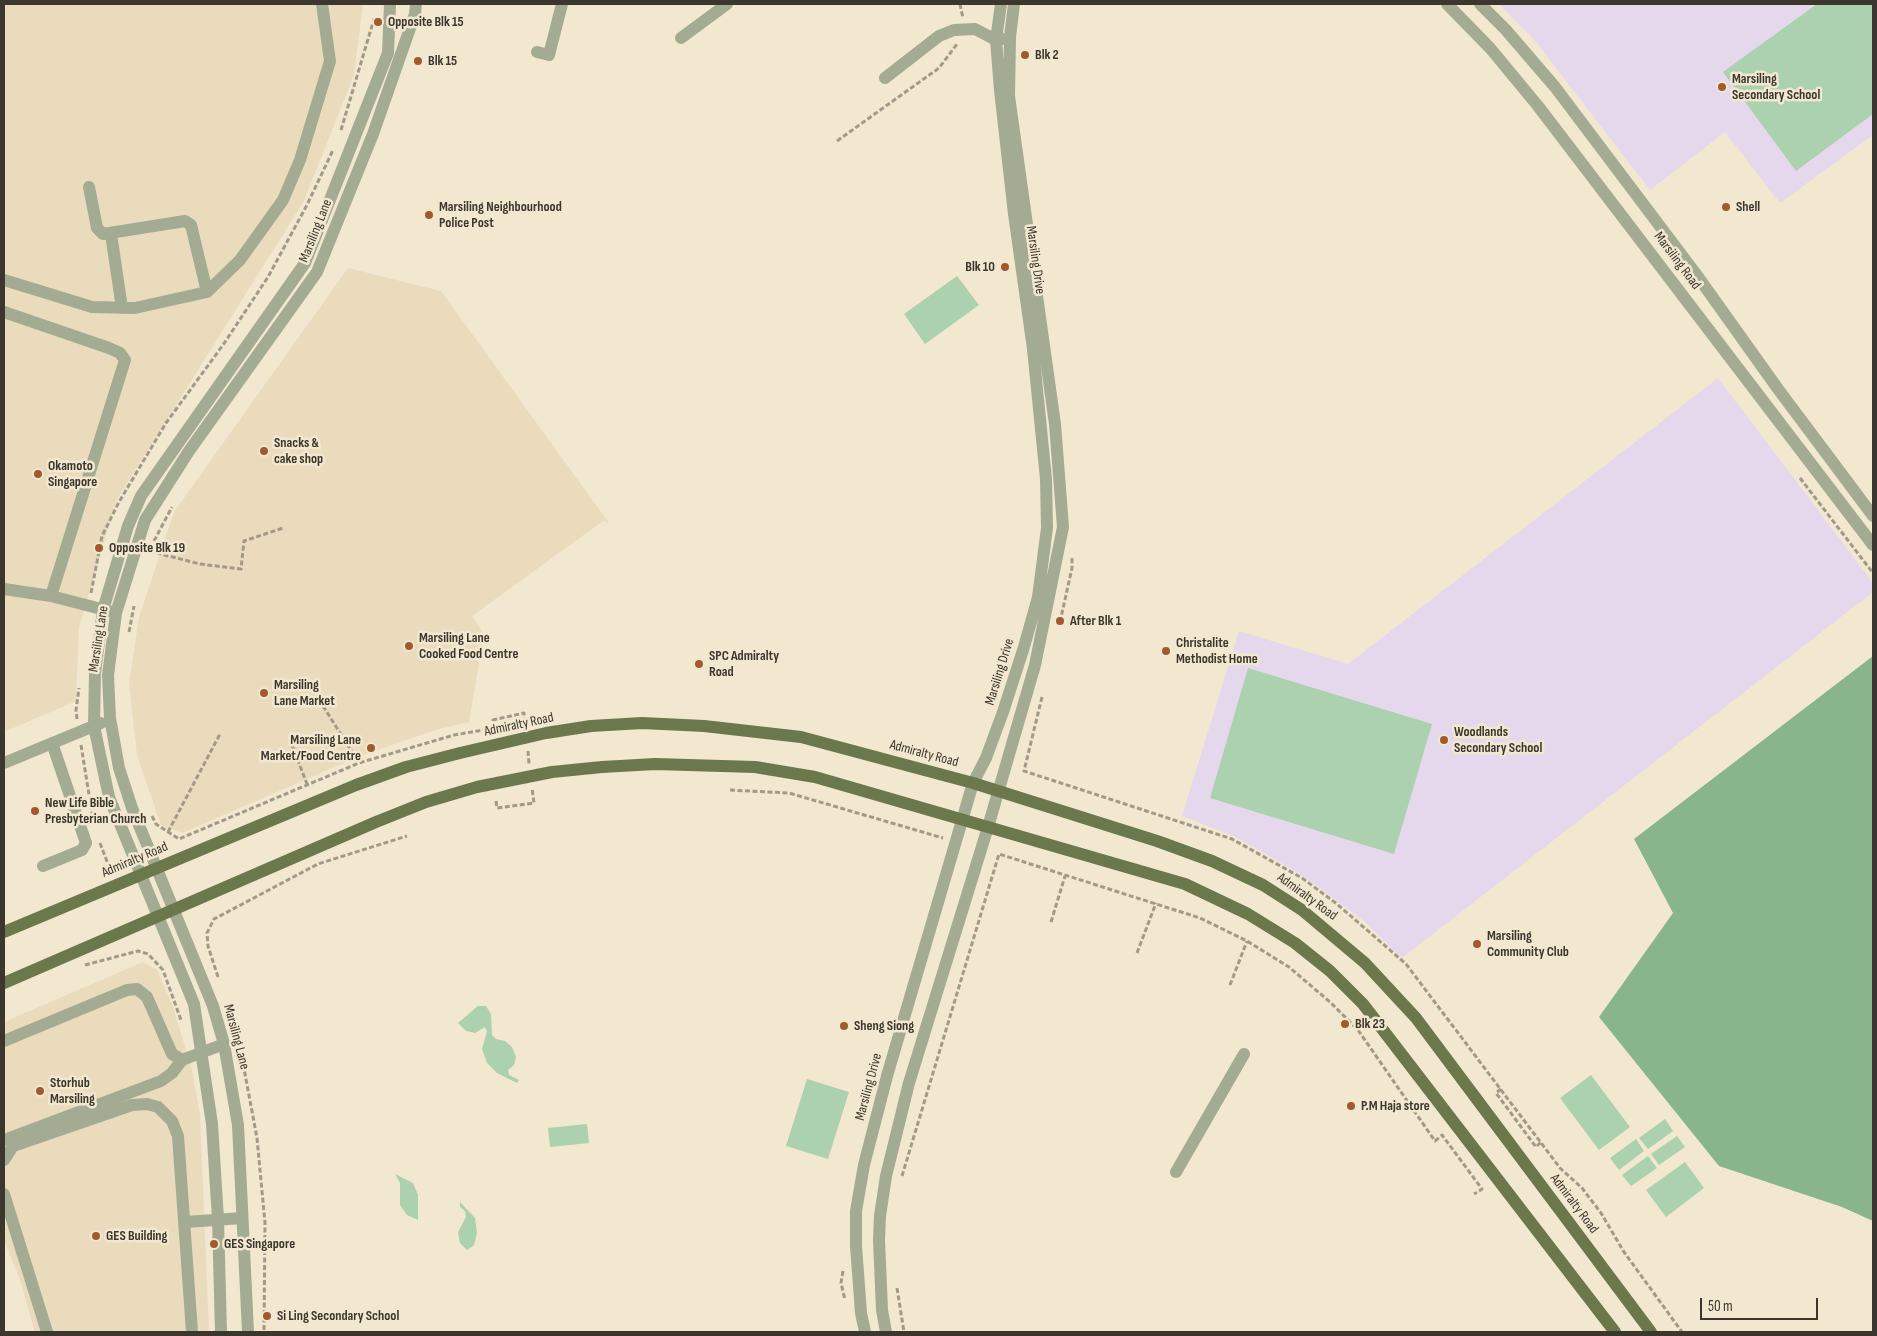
<!DOCTYPE html>
<html>
<head>
<meta charset="utf-8">
<style>
	body { margin:0 }
	#map { position:relative; width:1877px; height:1336px; overflow:hidden; background:#f2e7cf; font-family:"Sofia Sans Condensed",sans-serif }
	canvas { display:block }
	.frame { position:absolute; inset:0; border:5px solid #3c372e; pointer-events:none }
	.scale { position:absolute; left:1700px; top:1298px; width:118px; height:22px; box-sizing:border-box; border:2px solid #3c372e; border-top:0; padding-left:6px; font-size:15px; line-height:18px; white-space:nowrap; color:#3c372e; -webkit-text-stroke:4px #f2e7cf; paint-order:stroke }
</style>
</head>
<body>
<div id="map">
<canvas width="1877" height="1336"></canvas>
<div class="frame"></div>
<div class="scale">50 m</div>
</div>
<script>
const g = document.querySelector('canvas').getContext('2d');
g.lineJoin = 'round';
function fill(path, color) { g.fillStyle = color; g.fill(path, 'evenodd'); }
const poly = rows => new Path2D(rows.map(r => 'M' + r).join(''));
function stroke(path, color, width, dash) { g.strokeStyle = color; g.lineWidth = width; g.lineCap = dash ? 'butt' : 'round'; g.setLineDash(dash || []); g.stroke(path); }
function label(font, color, halo, rows, align = 'center') {
  g.font = font + ' "Sofia Sans Condensed",sans-serif'; g.lineWidth = 5; g.setLineDash([]); g.textBaseline = 'middle'; g.strokeStyle = halo; g.fillStyle = color; for (const [text, x, y, turn = 0] of rows) {
    g.save(); g.translate(x, y); g.rotate((+turn || 0) * Math.PI / 180); g.textAlign = isNaN(turn) ? turn : align; if (halo) g.strokeText(text, 0, 0); g.fillText(text, 0, 0); g.restore();
  }
}
const built = poly([
	[4,4,363,4,354,75,304,201,117,499,79,627,76,701,4,732],
	[348,268,441,291,609,523,603,521,472,616,484,634,469,722,435,730,358,757,182,833,161,825,137,755,129,684,139,617,174,512],
	[143,962,157,970,172,1004,192,1070,200,1115,209,1332,35,1332,19,1277,4,1241,4,1022]
]);
const education = poly([
	[1499,4,1873,4,1873,135,1780,203,1725,132,1650,190,1536,42],
	[1718,378,1873,583,1873,592,1402,958,1364,921,1305,877,1236,837,1182,816,1239,631,1348,664]
]);
const green = poly([
	[1817,4,1873,4,1873,114,1796,171,1723,72],
	[957,276,979,305,925,344,904,314],
	[1248,668,1432,724,1394,854,1210,798],
	[478,1006,486,1006,491,1014,492,1035,496,1039,505,1041,512,1047,516,1057,514,1065,508,1070,509,1075,519,1080,517,1083,497,1073,487,1063,482,1049,487,1031,485,1027,475,1033,466,1031,458,1023],
	[1591,1075,1630,1127,1599,1150,1560,1098],
	[807,1079,849,1092,828,1159,786,1146],
	[1665,1119,1673,1131,1648,1149,1639,1138],
	[587,1124,589,1143,550,1147,548,1128],
	[1677,1136,1685,1147,1659,1165,1651,1154],
	[1636,1139,1644,1151,1619,1170,1610,1158],
	[1648,1156,1657,1168,1631,1186,1622,1175],
	[1685,1162,1704,1188,1666,1217,1646,1190],
	[395,1174,413,1183,418,1195,418,1220,407,1215,400,1205,400,1183],
	[460,1202,475,1218,477,1233,474,1245,467,1250,460,1243,458,1232,466,1217,465,1211,460,1207]
]);
const forest = poly([
	[1873,656,1873,1221,1842,1207,1719,1166,1599,1017,1673,913,1634,839]
]);
const path = poly([
	[960,4,963,18],
	[341,130,374,19],
	[837,141,939,68,957,44],
	[1800,478,1873,573],
	[154,541,172,507],
	[149,551,200,564,241,569,244,541,283,528],
	[91,593,102,536,119,502,166,423,223,345,268,277,307,205,333,150],
	[1060,622,1072,568,1072,558],
	[129,632,134,606],
	[1042,697,1024,771,1232,839,1302,878,1337,904,1406,964,1560,1168,1582,1188,1601,1213,1624,1252,1682,1332],
	[323,706,359,763],
	[77,719,76,710,79,688],
	[495,728,493,720,524,713,525,725],
	[81,745,92,813],
	[292,745,307,784],
	[528,751,529,764],
	[944,759,954,761],
	[730,790,789,793,943,838],
	[496,801,497,808,534,803,532,788],
	[152,816,156,824,179,839,359,763,454,735,501,727],
	[168,832,220,734],
	[100,843,111,872],
	[1051,922,1065,876],
	[1137,953,1156,903],
	[85,965,138,951,148,954,163,970,181,1020],
	[218,977,208,946,207,933,214,919,318,864,407,836],
	[1230,985,1247,941],
	[239,1042,257,1138,265,1223,264,1332],
	[1501,1089,1496,1093,1536,1147,1541,1142],
	[902,1176,999,854,1200,918,1247,941,1289,967,1330,1002,1358,1030,1435,1141,1442,1135,1482,1189,1474,1194],
	[843,1271,841,1283,845,1300],
	[897,1288,904,1332]
]);
const minor = poly([
	[1447,4,1490,48,1538,106,1873,545],
	[1480,4,1506,30,1555,87,1696,274,1778,389,1873,516],
	[681,38,727,4],
	[537,52,549,55,562,4],
	[885,78,939,36,954,30,975,29,996,40,1002,39],
	[89,187,97,228,103,234,185,221,191,225,207,292],
	[111,234,122,308],
	[4,280,92,307,135,308,207,292,240,260,283,200,300,160,330,61,322,4],
	[4,312,109,348,120,353,125,360,51,596],
	[4,589,51,596,109,611],
	[4,763,101,723],
	[43,866,82,850,86,843,52,743],
	[4,1041,127,990,137,989,147,997,172,1054,182,1060],
	[4,1140,161,1081,172,1073,182,1060,224,1044],
	[4,1160,13,1146,132,1105,147,1104,158,1107,172,1121,178,1136,192,1332],
	[1176,1172,1244,1054],
	[4,1194,47,1332],
	[186,1222,242,1218],
	[221,1332,218,1219,212,1124,194,1004,109,797,94,726,95,673,103,610,128,526,141,496,305,263,388,53,390,4],
	[248,1332,238,1125,224,1044,213,1006,132,808,119,768,110,718,108,675,116,613,145,520,189,451,317,272,373,134,415,14,416,4],
	[865,1332,861,1313,856,1246,856,1211,864,1165,887,1076,973,783,986,758,1003,712,1024,647,1038,597,1047,528,1046,479,1033,349,1014,214,1000,90,996,40,1001,4],
	[886,1332,882,1310,879,1240,880,1216,886,1176,909,1083,988,827,1035,665,1063,527,1055,424,1009,96,1010,37,1014,4]
]);
const major = poly([
	[4,932,356,785,406,767,460,753,546,733,591,726,642,723,704,726,801,737,973,783,1157,841,1212,861,1263,885,1302,910,1365,963,1416,1018,1651,1332],
	[4,983,376,822,426,802,477,787,552,772,602,767,655,764,755,767,815,777,1185,884,1248,914,1295,943,1330,971,1363,1004,1615,1332]
]);
const markers = [
	[378,22,5,"#9f5a2f"],
	[1025,55,5,"#9f5a2f"],
	[418,61,5,"#9f5a2f"],
	[1722,87,5,"#9f5a2f"],
	[1726,207,5,"#9f5a2f"],
	[429,215,5,"#9f5a2f"],
	[1005,267,5,"#9f5a2f"],
	[264,451,5,"#9f5a2f"],
	[38,474,5,"#9f5a2f"],
	[99,548,5,"#9f5a2f"],
	[1060,621,5,"#9f5a2f"],
	[409,646,5,"#9f5a2f"],
	[1166,651,5,"#9f5a2f"],
	[699,664,5,"#9f5a2f"],
	[264,693,5,"#9f5a2f"],
	[1444,740,5,"#9f5a2f"],
	[371,748,5,"#9f5a2f"],
	[35,811,5,"#9f5a2f"],
	[1477,944,5,"#9f5a2f"],
	[1345,1024,5,"#9f5a2f"],
	[844,1026,5,"#9f5a2f"],
	[40,1091,5,"#9f5a2f"],
	[1351,1106,5,"#9f5a2f"],
	[96,1236,5,"#9f5a2f"],
	[214,1244,5,"#9f5a2f"],
	[267,1316,5,"#9f5a2f"]
];
const poiNames = [
	["Opposite Blk 15",388,22],
	["Blk 2",1035,55],
	["Blk 15",428,61],
	["Marsiling",1732,79],
	["Secondary School",1732,95],
	["Marsiling Neighbourhood",439,207],
	["Police Post",439,223],
	["Shell",1736,207],
	["Blk 10",995,267,"right"],
	["Snacks &",274,443],
	["cake shop",274,459],
	["Okamoto",48,466],
	["Singapore",48,482],
	["Opposite Blk 19",109,548],
	["After Blk 1",1070,621],
	["Marsiling Lane",419,638],
	["Cooked Food Centre",419,654],
	["Christalite",1176,643],
	["Methodist Home",1176,659],
	["SPC Admiralty",709,656],
	["Road",709,672],
	["Marsiling",274,685],
	["Lane Market",274,701],
	["Woodlands",1454,732],
	["Secondary School",1454,748],
	["Marsiling Lane",361,740,"right"],
	["Market/Food Centre",361,756,"right"],
	["New Life Bible",45,803],
	["Presbyterian Church",45,819],
	["Marsiling",1487,936],
	["Community Club",1487,952],
	["Blk 23",1355,1024],
	["Sheng Siong",854,1026],
	["Storhub",50,1083],
	["Marsiling",50,1099],
	["P.M Haja store",1361,1106],
	["GES Building",106,1236],
	["GES Singapore",224,1244],
	["Si Ling Secondary School",277,1316]
];
const streetNames = [
	["Marsiling Lane",316,231,-68],
	["Marsiling Drive",1035,260,82],
	["Marsiling Road",1677,261,53],
	["Marsiling Lane",99,639,-81],
	["Marsiling Drive",1000,672,-73],
	["Admiralty Road",519,725,-12],
	["Admiralty Road",924,754,15],
	["Admiralty Road",135,860,-23],
	["Admiralty Road",1307,897,36],
	["Marsiling Lane",236,1037,75],
	["Marsiling Drive",869,1087,-75],
	["Admiralty Road",1574,1204,53]
];
fill(built, '#eadbbd');
fill(education, '#e6d8ec');
fill(green, '#abd1ae');
fill(forest, '#88b58b');
stroke(path, '#a29988', 3, [5, 2.5]);
stroke(minor, '#a4ab93', 12);
stroke(major, '#6b784c', 12);
for (const [x, y, r, color] of markers) { const dot = new Path2D(); dot.arc(x, y, r, 0, 2 * Math.PI); g.fillStyle = color; g.fill(dot); stroke(dot, '#f2e7cf', 2); }
label('bold 14px', '#3c372e', '#f2e7cf', poiNames, 'left');
label('14px', '#3c372e', '#f2e7cf', streetNames);
</script>
</body>
</html>
